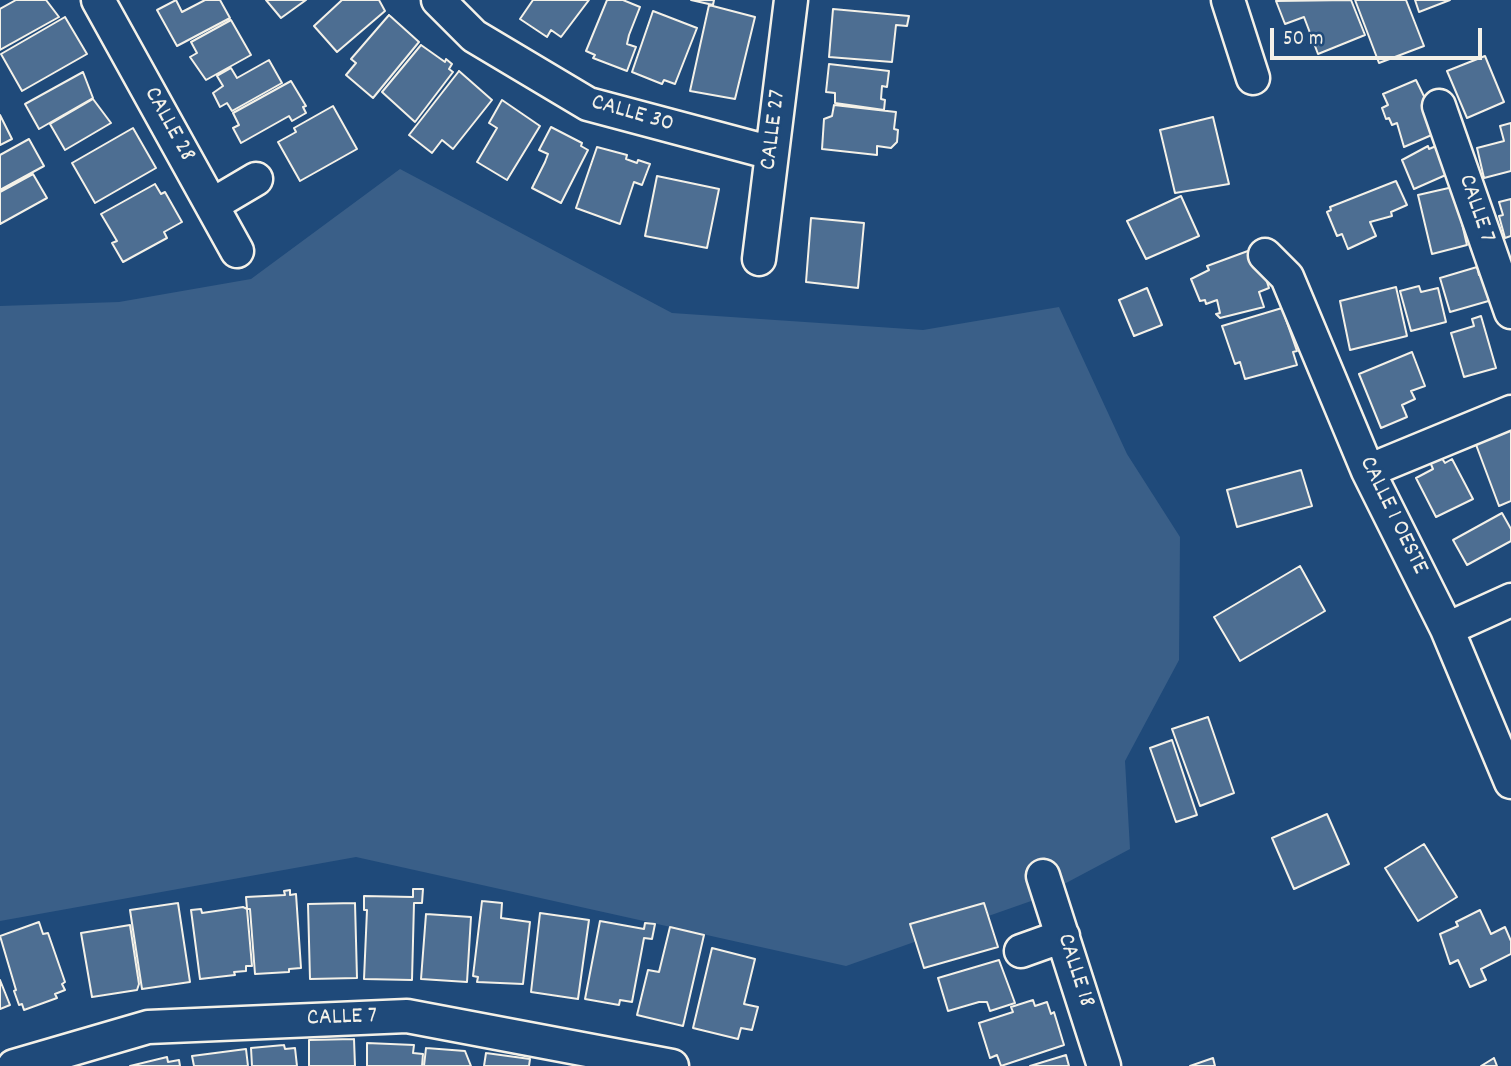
<!DOCTYPE html>
<html>
<head>
<meta charset="utf-8">
<style>
	body { margin:0 }
	#map { position:relative; width:1511px; height:1066px; overflow:hidden; background:#1f4a7a; font-family:Dekko,sans-serif }
	canvas { display:block }
	.scale { position:absolute; left:1270px; top:28px; width:212px; height:32px; box-sizing:border-box; border:4px solid #f4f1e8; border-top:0; padding-left:9px; font-size:21px; line-height:24px; white-space:nowrap; color:#f4f1e8; -webkit-text-stroke:5px #1f4a7a; paint-order:stroke }
</style>
</head>
<body>
<div id="map">
<canvas width="1511" height="1066"></canvas>
<div class="scale">50 m</div>
</div>
<script>
const g = document.querySelector('canvas').getContext('2d');
g.lineJoin = 'round';
function fill(path, color) { g.fillStyle = color; g.fill(path, 'evenodd'); }
const poly = rows => new Path2D(rows.map(r => 'M' + r).join(''));
function stroke(path, color, width, dash) { g.strokeStyle = color; g.lineWidth = width; g.lineCap = dash ? 'butt' : 'round'; g.setLineDash(dash || []); g.stroke(path); }
function label(font, color, halo, rows, align = 'center') {
  g.font = font + ' Dekko,sans-serif'; g.lineWidth = 5; g.setLineDash([]); g.textBaseline = 'middle'; g.strokeStyle = halo; g.fillStyle = color; for (const [text, x, y, turn = 0] of rows) {
    g.save(); g.translate(x, y); g.rotate((+turn || 0) * Math.PI / 180); g.textAlign = isNaN(turn) ? turn : align; if (halo) g.strokeText(text, 0, 0); g.fillText(text, 0, 0); g.restore();
  }
}
const green = poly([
	[400,169,672,313,923,330,1059,307,1127,454,1180,537,1179,660,1125,761,1130,849,1034,900,846,966,356,857,0,921,0,306,119,302,251,279]
]);
const building = poly([
	[16,0,46,0,59,17,0,50,0,9,16,0],
	[176,0,182,12,205,0,220,0,230,18,177,46,157,10,176,0],
	[266,0,306,0,281,18,266,0],
	[342,0,379,0,385,11,337,52,314,26,342,0],
	[533,0,589,0,561,37,551,30,547,37,520,19,533,0],
	[607,0,623,0,640,7,629,35,627,44,636,47,627,71,593,58,595,55,586,51,607,0],
	[691,0,714,0,713,5,691,0],
	[1351,0,1365,35,1318,54,1304,17,1285,24,1276,1,1351,0],
	[1355,0,1406,0,1424,46,1379,63,1355,0],
	[1415,0,1450,0,1419,12,1415,0],
	[709,5,755,17,735,99,690,91,709,5],
	[833,9,909,16,907,26,896,25,892,62,829,57,833,9],
	[653,11,697,28,675,84,664,80,662,84,632,72,653,11],
	[389,15,419,42,373,98,346,75,356,63,351,59,389,15],
	[65,17,87,54,22,91,1,54,65,17],
	[231,20,251,55,206,80,190,57,197,53,191,42,231,20],
	[421,45,445,62,446,59,452,64,449,69,453,72,415,122,382,92,421,45],
	[1485,56,1504,102,1467,118,1447,71,1485,56],
	[269,60,282,83,232,111,227,103,220,107,213,93,223,86,217,76,231,68,237,78,269,60],
	[829,64,889,71,887,87,882,86,881,99,885,100,884,110,835,103,835,93,826,92,829,64],
	[459,71,492,100,453,149,442,140,432,153,409,135,459,71],
	[83,72,93,98,39,129,25,104,83,72],
	[1416,80,1441,131,1404,147,1397,123,1392,125,1389,118,1386,119,1382,108,1388,105,1383,94,1416,80],
	[291,81,306,106,303,107,306,113,292,121,289,116,241,143,233,128,239,125,233,113,291,81],
	[93,99,111,123,65,150,50,124,93,99],
	[502,100,540,126,507,180,477,162,497,128,489,123,502,100],
	[834,105,896,112,894,129,898,130,897,142,891,148,877,146,877,155,822,149,824,119,832,116,834,105],
	[333,106,357,149,300,181,278,142,296,132,294,128,333,106],
	[0,115,12,139,0,145,0,115],
	[1213,117,1229,184,1175,193,1160,130,1213,117],
	[1511,123,1511,171,1484,178,1477,148,1504,141,1500,126,1511,123],
	[551,127,582,143,581,146,588,150,561,203,532,188,545,162,548,154,539,150,551,127],
	[133,128,156,168,95,203,72,163,133,128],
	[29,139,44,166,0,190,0,155,29,139],
	[1428,146,1429,149,1436,146,1448,174,1414,189,1402,160,1428,146],
	[597,147,627,155,626,159,637,163,638,160,650,164,642,185,634,182,620,224,576,208,597,147],
	[33,174,47,198,0,224,0,192,33,174],
	[657,176,719,189,707,248,645,236,657,176],
	[1396,181,1407,205,1391,212,1392,216,1370,222,1376,236,1348,249,1342,234,1337,236,1327,212,1331,210,1330,207,1396,181],
	[155,184,161,194,165,192,182,222,164,232,167,238,123,262,112,243,117,241,101,214,155,184],
	[1453,187,1463,215,1460,215,1467,245,1432,254,1418,195,1453,187],
	[1181,196,1199,236,1146,259,1127,221,1181,196],
	[1511,199,1511,236,1505,238,1499,216,1503,215,1499,202,1511,199],
	[811,218,864,223,858,288,806,282,811,218],
	[1256,248,1269,288,1259,292,1264,307,1220,318,1216,314,1220,313,1217,300,1206,304,1205,300,1200,301,1191,279,1209,270,1207,266,1256,248],
	[1477,267,1479,275,1485,273,1492,300,1450,312,1440,278,1477,267],
	[1419,286,1421,292,1438,288,1446,322,1411,331,1400,291,1419,286],
	[1396,287,1407,336,1350,350,1340,301,1396,287],
	[1147,288,1162,325,1134,336,1119,300,1147,288],
	[1282,308,1297,351,1293,352,1297,365,1245,379,1240,362,1235,364,1222,326,1282,308],
	[1481,316,1496,368,1464,377,1451,333,1474,326,1472,319,1481,316],
	[1412,352,1425,386,1411,391,1415,399,1402,405,1407,417,1381,428,1359,374,1412,352],
	[1511,428,1511,501,1499,506,1475,442,1511,428],
	[1441,457,1445,463,1452,459,1473,499,1436,517,1416,478,1433,469,1430,462,1441,457],
	[1301,470,1312,506,1237,527,1227,490,1301,470],
	[1502,513,1511,529,1511,541,1467,565,1453,540,1502,513],
	[1300,566,1325,611,1240,661,1214,617,1300,566],
	[1208,717,1234,793,1200,806,1172,729,1208,717],
	[1172,740,1197,815,1176,822,1150,748,1172,740],
	[1327,814,1349,864,1294,889,1272,838,1327,814],
	[1424,844,1457,897,1418,921,1385,868,1424,844],
	[413,889,423,889,422,903,414,903,412,980,364,979,367,910,364,910,364,896,413,897,413,889],
	[290,890,290,895,296,894,301,968,289,969,289,972,255,974,250,909,247,909,246,897,285,895,284,891,290,890],
	[482,901,502,903,501,918,530,922,523,984,477,982,478,977,473,976,482,901],
	[178,903,190,982,142,989,130,910,178,903],
	[355,903,357,978,310,979,308,904,355,903],
	[984,903,998,947,924,968,910,924,984,903],
	[243,907,247,909,252,966,246,966,246,971,234,972,235,975,200,979,191,910,201,909,202,913,243,907],
	[1480,910,1491,934,1505,927,1511,941,1511,954,1481,969,1486,980,1470,987,1458,960,1450,964,1440,934,1458,926,1456,922,1480,910],
	[540,913,589,920,578,999,531,992,540,913],
	[426,914,471,917,467,982,421,979,426,914],
	[600,921,644,929,645,923,655,924,652,939,644,938,632,1002,620,1000,619,1005,585,999,600,921],
	[39,922,43,934,48,933,65,982,62,984,65,990,55,994,57,998,24,1010,22,1004,19,1005,14,991,16,990,0,936,39,922],
	[130,925,139,984,137,990,92,997,81,933,130,925],
	[670,927,704,935,683,1026,637,1015,648,970,659,972,670,927],
	[712,948,755,959,744,1004,758,1007,752,1030,741,1028,738,1039,693,1028,712,948],
	[999,960,1015,1003,990,1011,987,1002,979,1002,948,1011,938,978,999,960],
	[0,980,10,1005,0,1009,0,980],
	[1033,1000,1035,1006,1047,1002,1051,1014,1054,1012,1064,1045,1001,1066,997,1055,990,1058,979,1023,1013,1012,1011,1007,1033,1000],
	[354,1039,355,1066,309,1066,309,1040,354,1039],
	[367,1043,414,1045,413,1053,423,1054,422,1066,367,1066,367,1043],
	[284,1045,285,1049,295,1048,297,1066,252,1066,251,1048,284,1045],
	[426,1048,465,1051,471,1066,424,1066,426,1048],
	[246,1049,248,1066,194,1066,192,1056,246,1049],
	[486,1053,530,1059,529,1066,484,1066,486,1053],
	[1066,1055,1069,1066,1030,1066,1066,1055],
	[167,1057,168,1062,179,1060,180,1066,130,1066,167,1057],
	[1213,1058,1215,1066,1190,1066,1213,1058],
	[1494,1058,1497,1066,1481,1066,1494,1058]
]);
const street = poly([
	[98,0,237,251],
	[438,0,474,36,588,104,772,153],
	[1228,0,1253,78],
	[1439,106,1511,312],
	[212,205,256,179],
	[1265,255,1287,277,1368,471,1447,629,1511,782],
	[759,259,791,0],
	[1368,471,1511,412],
	[1447,629,1511,600],
	[1043,876,1104,1066],
	[1021,951,1063,936],
	[14,1066,148,1027,407,1016,672,1066]
]);
const streetNames = [
	["CALLE 30",632,115,16],
	["CALLE 28",168,125,61],
	["CALLE 27",775,130,-83],
	["CALLE 7",1475,209,71],
	["CALLE 1 OESTE",1392,516,64],
	["CALLE 18",1074,971,72],
	["CALLE 7",342,1019,-2]
];
fill(green, '#3a5f88');
fill(building, '#4d6e92');
stroke(building, '#f4f1e8', 2);
stroke(street, '#f4f1e8', 37);
stroke(street, '#1f4a7a', 32);
label('24px', '#f4f1e8', '#1f4a7a', streetNames);
</script>
</body>
</html>
